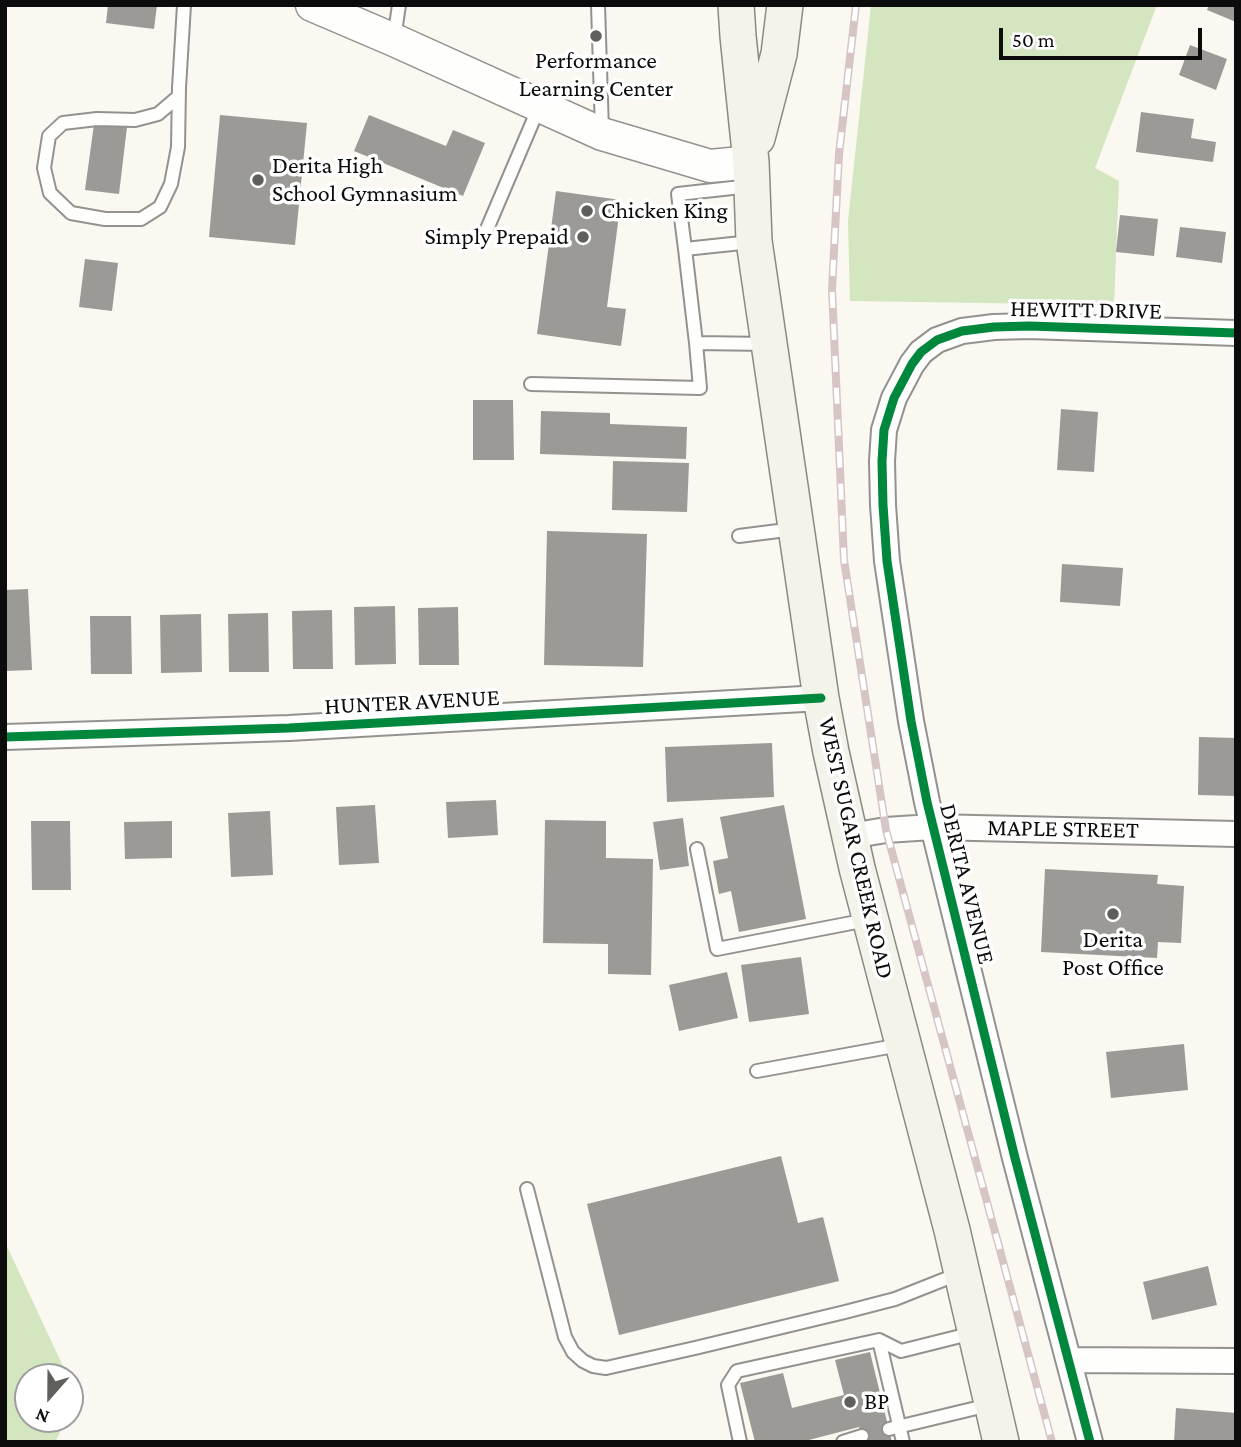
<!DOCTYPE html>
<html>
<head>
<meta charset="utf-8">
<style>
	body { margin:0 }
	#map { position:relative; width:1241px; height:1447px; overflow:hidden; background:#faf8f0; font-family:"Crimson Pro",serif }
	canvas { display:block }
	.frame { position:absolute; inset:0; border:7px solid #0c0c0c; pointer-events:none }
	.north { position:absolute; left:14px; top:1363px; width:70px; height:70px; box-sizing:border-box; background:#fff; border:2px solid #9e9e9e; border-radius:50%; rotate:201deg; font-size:19px; font-weight:700; line-height:28px; text-align:center; color:#0c0c0c }
	.north::after { content:''; display:block; margin:auto; width:24px; height:32px; background:#5f5f5c; clip-path:polygon(50% 0,100% 100%,50% 72%,0 100%) }
	.scale { position:absolute; left:999px; top:28px; width:203px; height:32px; box-sizing:border-box; border:4px solid #0c0c0c; border-top:0; padding-left:9px; font-size:21px; line-height:24px; white-space:nowrap; color:#0c0c0c; -webkit-text-stroke:5px #fff; paint-order:stroke }
</style>
</head>
<body>
<div id="map">
<canvas width="1241" height="1447"></canvas>
<div class="frame"></div>
<div class="north">N</div>
<div class="scale">50 m</div>
</div>
<script>
const g = document.querySelector('canvas').getContext('2d');
g.lineJoin = 'round';
function fill(path, color) { g.fillStyle = color; g.fill(path, 'evenodd'); }
const poly = rows => new Path2D(rows.map(r => 'M' + r).join(''));
function stroke(path, color, width, dash) { g.strokeStyle = color; g.lineWidth = width; g.lineCap = dash ? 'butt' : 'round'; g.setLineDash(dash || []); g.stroke(path); }
function label(font, color, halo, rows, align = 'center') {
  g.font = font + ' "Crimson Pro",serif'; g.lineWidth = 7; g.setLineDash([]); g.textBaseline = 'middle'; g.strokeStyle = halo; g.fillStyle = color; for (const [text, x, y, turn = 0] of rows) {
    g.save(); g.translate(x, y); g.rotate((+turn || 0) * Math.PI / 180); g.textAlign = isNaN(turn) ? turn : align; if (halo) g.strokeText(text, 0, 0); g.fillText(text, 0, 0); g.restore();
  }
}
const forest = poly([
	[871,5,1157,5,1095,168,1119,181,1114,305,850,301,848,221],
	[5,1242,68,1377,28,1377,28,1419,67,1419,55,1442,5,1442]
]);
const building = poly([
	[108,5,157,5,154,29,106,23],
	[1209,5,1236,5,1236,22,1207,10],
	[1190,45,1227,59,1216,90,1179,75],
	[1141,112,1194,119,1191,138,1216,142,1213,162,1136,152],
	[220,115,307,123,295,245,209,237],
	[369,115,446,146,453,130,485,143,463,196,354,151],
	[94,124,127,127,119,194,85,190],
	[556,191,621,200,607,307,626,309,621,346,537,334],
	[1120,215,1158,219,1154,256,1116,252],
	[1180,227,1226,232,1222,263,1176,257],
	[85,259,118,263,112,311,79,307],
	[473,400,513,400,514,460,473,460],
	[1061,409,1098,412,1094,472,1057,470],
	[541,411,610,413,610,424,687,427,686,459,540,454],
	[613,461,689,463,687,512,612,510],
	[547,531,647,534,643,667,544,665],
	[1062,564,1123,568,1120,606,1060,602],
	[28,589,32,670,5,671,5,590],
	[395,606,396,664,355,665,354,607],
	[458,607,459,665,419,665,418,608],
	[332,610,333,669,293,669,292,611],
	[268,613,269,672,229,672,228,614],
	[201,614,202,672,161,673,160,615],
	[90,616,131,616,132,674,91,674],
	[1199,737,1236,738,1236,796,1198,795],
	[772,743,774,797,667,802,665,747],
	[496,800,498,835,448,838,446,802],
	[375,805,379,863,339,865,336,807],
	[784,805,806,919,739,932,731,891,719,894,713,861,728,858,720,817],
	[270,811,273,875,231,877,228,813],
	[683,818,689,866,660,870,653,822],
	[545,820,606,821,606,858,653,859,651,975,608,974,608,944,543,943],
	[31,821,70,821,71,890,32,890],
	[172,821,172,858,125,859,124,822],
	[1045,869,1158,875,1157,884,1184,886,1181,943,1158,942,1157,958,1041,952],
	[801,957,809,1014,749,1022,741,965],
	[727,972,738,1018,679,1031,669,985],
	[1184,1044,1188,1090,1111,1098,1106,1052],
	[781,1156,798,1223,823,1217,839,1281,619,1335,587,1204],
	[1208,1266,1217,1305,1152,1320,1143,1282],
	[870,1352,892,1442,863,1442,859,1427,801,1442,755,1442,740,1383,783,1373,792,1408,844,1395,835,1360],
	[1176,1408,1236,1413,1236,1442,1174,1442]
]);
const service = poly([
	[598,5,602,131],
	[394,39,399,5],
	[179,96,158,114,135,120,97,119,63,123,49,136,44,168,50,193,71,213,105,219,141,219,160,207,171,184,178,147,179,88,184,5],
	[487,229,539,107],
	[751,242,685,249,696,343,768,344],
	[685,249,678,194,750,186],
	[531,384,700,388,696,343],
	[739,536,794,529],
	[697,849,717,949,867,920],
	[757,1071,900,1045],
	[527,1189,565,1337,573,1352,583,1361,593,1366,606,1368,695,1348,845,1312,895,1299,958,1274],
	[879,1340,903,1442],
	[889,1429,989,1405],
	[740,1442,728,1385,737,1371,879,1340,901,1351,973,1333],
	[843,1442,862,1436]
]);
const minor = poly([
	[5,737,289,728,821,698],
	[850,836,886,830,932,827,1236,834],
	[1069,1360,1236,1361],
	[1090,1442,1015,1158,927,802,911,721,887,561,883,505,882,461,884,430,894,398,912,364,921,352,937,340,962,331,994,327,1029,326,1236,333]
]);
const tertiary = poly([
	[312,5,394,40,602,134,710,166,751,162]
]);
const secondary = poly([
	[736,5,738,36,751,162,754,241,821,698,831,752,857,868,952,1230,1001,1442],
	[757,138,779,54,785,5]
]);
const rail = poly([
	[856,5,839,154,832,289,844,560,886,830,1052,1442]
]);
const cycleway = poly([
	[5,737,289,728,821,698],
	[1090,1442,1015,1158,927,802,911,721,887,561,883,505,882,461,884,430,894,398,912,364,921,352,937,340,962,331,994,327,1029,326,1236,333]
]);
const markers = [
	[596,36,7,"#5f5f5c"],
	[258,180,7,"#5f5f5c"],
	[587,211,7,"#5f5f5c"],
	[583,237,7,"#5f5f5c"],
	[1113,914,7,"#5f5f5c"],
	[850,1402,7,"#5f5f5c"]
];
const poiNames = [
	["Performance",596,61,"center"],
	["Learning Center",596,89,"center"],
	["Derita High",272,166],
	["School Gymnasium",272,194],
	["Chicken King",601,211],
	["Simply Prepaid",569,237,"right"],
	["Derita",1113,940,"center"],
	["Post Office",1113,968,"center"],
	["BP",864,1402]
];
const streetNames = [
	["HEWITT DRIVE",1086,310,1],
	["HUNTER AVENUE",412,702,-3],
	["MAPLE STREET",1063,829,1],
	["WEST SUGAR CREEK ROAD",856,848,77],
	["DERITA AVENUE",967,884,76]
];
fill(forest, '#d4e6bf');
fill(building, '#9c9a96');
stroke(service, '#93928f', 16);
stroke(minor, '#93928f', 28);
stroke(tertiary, '#93928f', 35);
stroke(secondary, '#8a8985', 38);
stroke(service, '#fefefd', 12);
stroke(minor, '#fefefd', 24);
stroke(tertiary, '#fefefd', 32);
stroke(secondary, '#f4f3e9', 35);
stroke(rail, '#d6c5c5', 8);
stroke(rail, '#fff', 5, [16]);
stroke(cycleway, '#00873e', 9);
for (const [x, y, r, color] of markers) { const dot = new Path2D(); dot.arc(x, y, r, 0, 2 * Math.PI); g.fillStyle = color; g.fill(dot); stroke(dot, '#fff', 2.5); }
label('24px', '#0c0c0c', '#fff', poiNames, 'left');
label('24px', '#0c0c0c', '#fff', streetNames);
</script>
</body>
</html>
